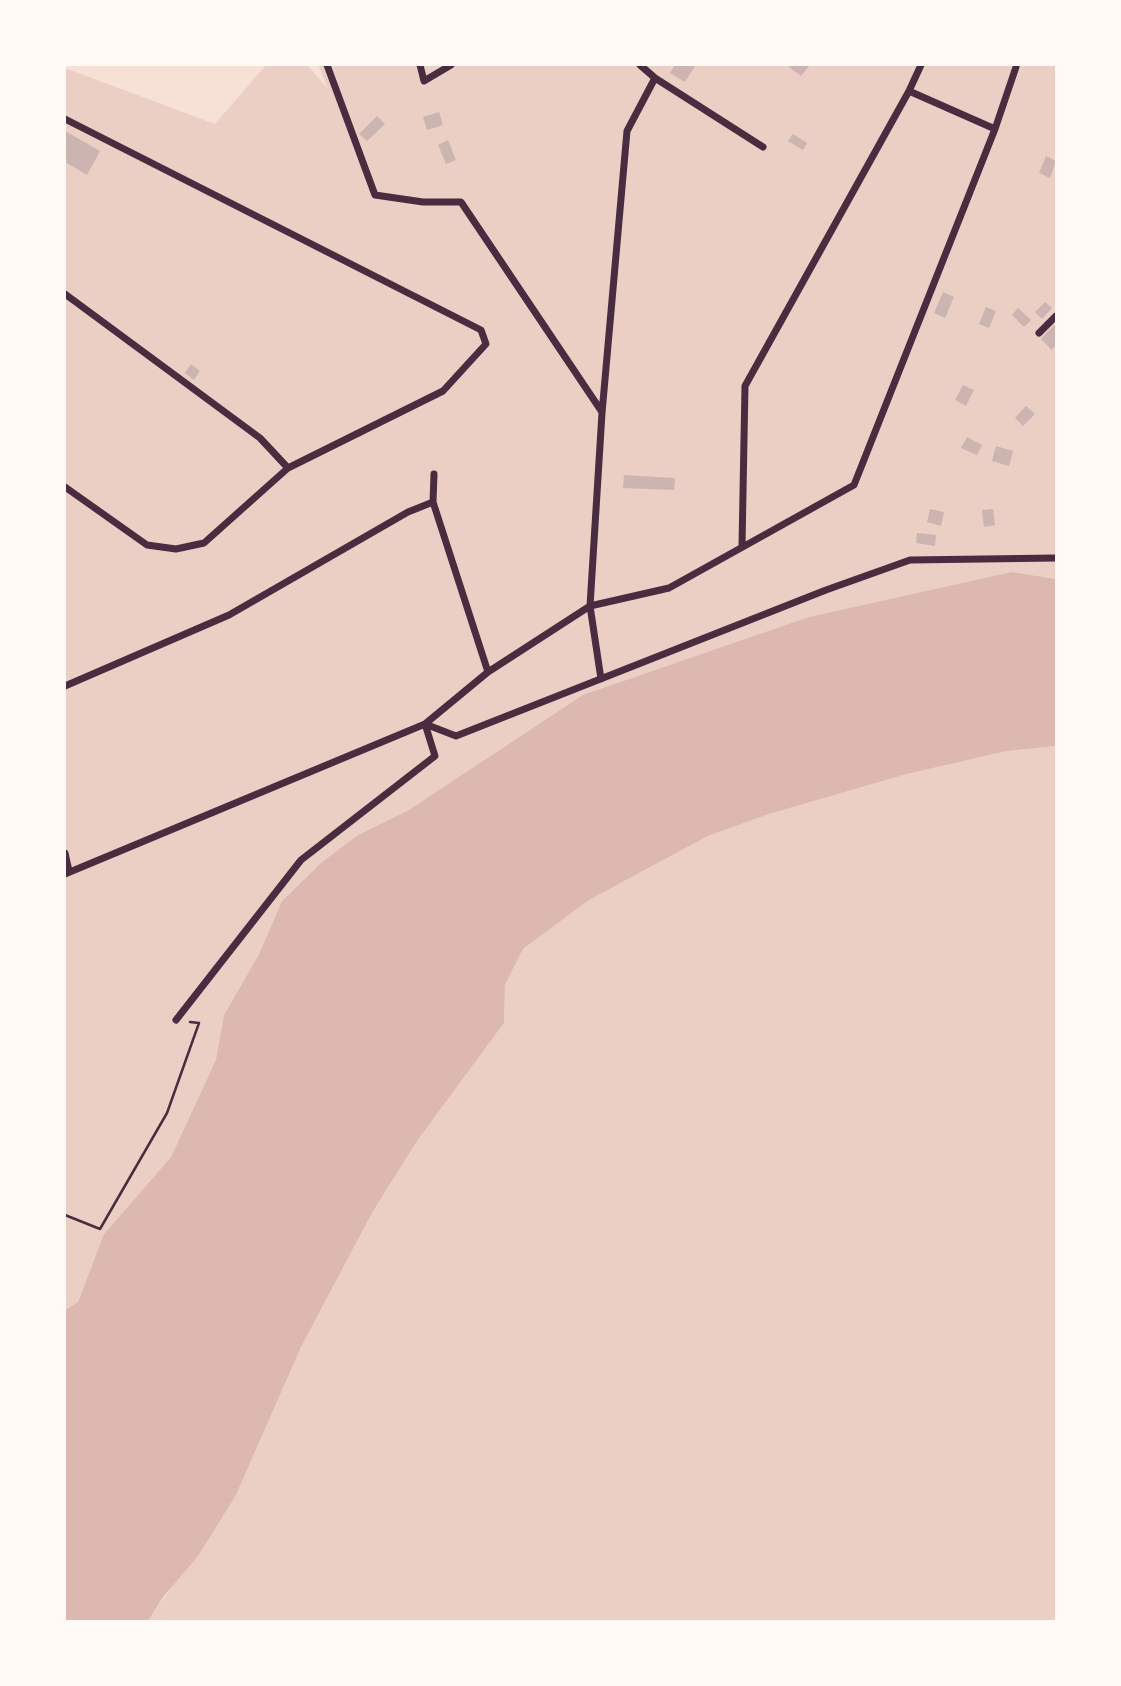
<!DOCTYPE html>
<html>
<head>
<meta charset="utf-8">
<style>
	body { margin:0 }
	#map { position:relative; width:1121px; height:1686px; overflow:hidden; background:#f7e1d7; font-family:"Nunito Sans",sans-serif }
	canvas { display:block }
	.frame { position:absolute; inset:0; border:66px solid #fffaf5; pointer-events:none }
</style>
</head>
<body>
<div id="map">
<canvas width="1121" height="1686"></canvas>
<div class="frame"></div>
</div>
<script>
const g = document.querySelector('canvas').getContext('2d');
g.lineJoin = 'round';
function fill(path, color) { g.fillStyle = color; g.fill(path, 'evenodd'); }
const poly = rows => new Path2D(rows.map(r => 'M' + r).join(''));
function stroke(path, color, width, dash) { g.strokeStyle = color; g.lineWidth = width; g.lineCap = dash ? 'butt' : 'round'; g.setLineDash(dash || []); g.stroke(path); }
const green = poly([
	[266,65,307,65,328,89,318,65,1056,65,1056,579,1012,572,409,810,358,835,322,862,282,901,259,954,224,1015,217,1060,171,1157,104,1234,78,1302,65,1310,65,68,215,124],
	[1056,746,1056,1621,148,1621,236,1495,301,1347,372,1213,417,1141,504,1023,505,985,523,949,589,900,708,836,769,814,907,774,1007,751]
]);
const water = poly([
	[1012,572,1056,579,1056,746,1007,751,907,774,769,814,708,836,589,900,523,949,505,985,504,1023,417,1141,372,1213,301,1347,236,1495,198,1556,164,1596,148,1621,65,1621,65,1310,78,1302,104,1234,171,1157,216,1060,224,1015,259,954,282,901,322,862,358,835,409,810,583,695,809,617]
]);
const building = poly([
	[675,65,692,65,695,66,685,82,670,73],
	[790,65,810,65,801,76,789,67],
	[439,112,443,125,427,130,423,117],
	[377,116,385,124,367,141,359,134],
	[65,131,100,151,87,175,65,162],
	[793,134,807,143,803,150,788,141],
	[448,140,456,160,446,164,438,145],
	[1046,156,1056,161,1050,178,1039,173],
	[943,292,954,297,945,318,934,313],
	[1045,302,1052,308,1042,319,1035,312],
	[986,307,996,311,989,328,979,324],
	[1018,308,1031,320,1024,327,1012,315],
	[1054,325,1056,327,1056,345,1052,350,1041,339],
	[191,364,200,371,194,380,185,373],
	[963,385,974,390,966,406,955,400],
	[1026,406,1035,414,1023,426,1015,418],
	[967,437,982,445,977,455,961,448],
	[996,446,1013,451,1009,466,992,461],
	[624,475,675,478,674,490,623,488],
	[930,509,944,512,941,526,927,522],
	[993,509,995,525,984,527,982,510],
	[917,533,936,535,935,546,916,543]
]);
const path = poly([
	[65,1215,100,1229,167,1113,199,1023,190,1022]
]);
const minor = poly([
	[327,65,375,195,423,202,461,202,602,412],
	[420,65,424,81,451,65],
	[640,65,655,78,763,147],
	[909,91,995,129],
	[65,119,481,330,486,344,443,391,288,468,204,543,176,549,147,545,65,487],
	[65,294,260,438,288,468],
	[1039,333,1056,316],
	[434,474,433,502,488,672],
	[742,546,745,386,909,91,921,65],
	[601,679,590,606,602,413,627,131,655,78],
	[65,686,229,615,408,512,433,502],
	[425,724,456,736,826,590,910,560,1056,558],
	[65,853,69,871],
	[65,874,425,724,488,672,590,606,669,588,854,485,995,129,1016,67],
	[176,1020,301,860,435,756,425,724]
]);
fill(green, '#ebcfc5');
fill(water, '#dcb8b0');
fill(building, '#ccb4b1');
stroke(path, '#4a2c40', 2.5);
stroke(minor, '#4a2c40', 7);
</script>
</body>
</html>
